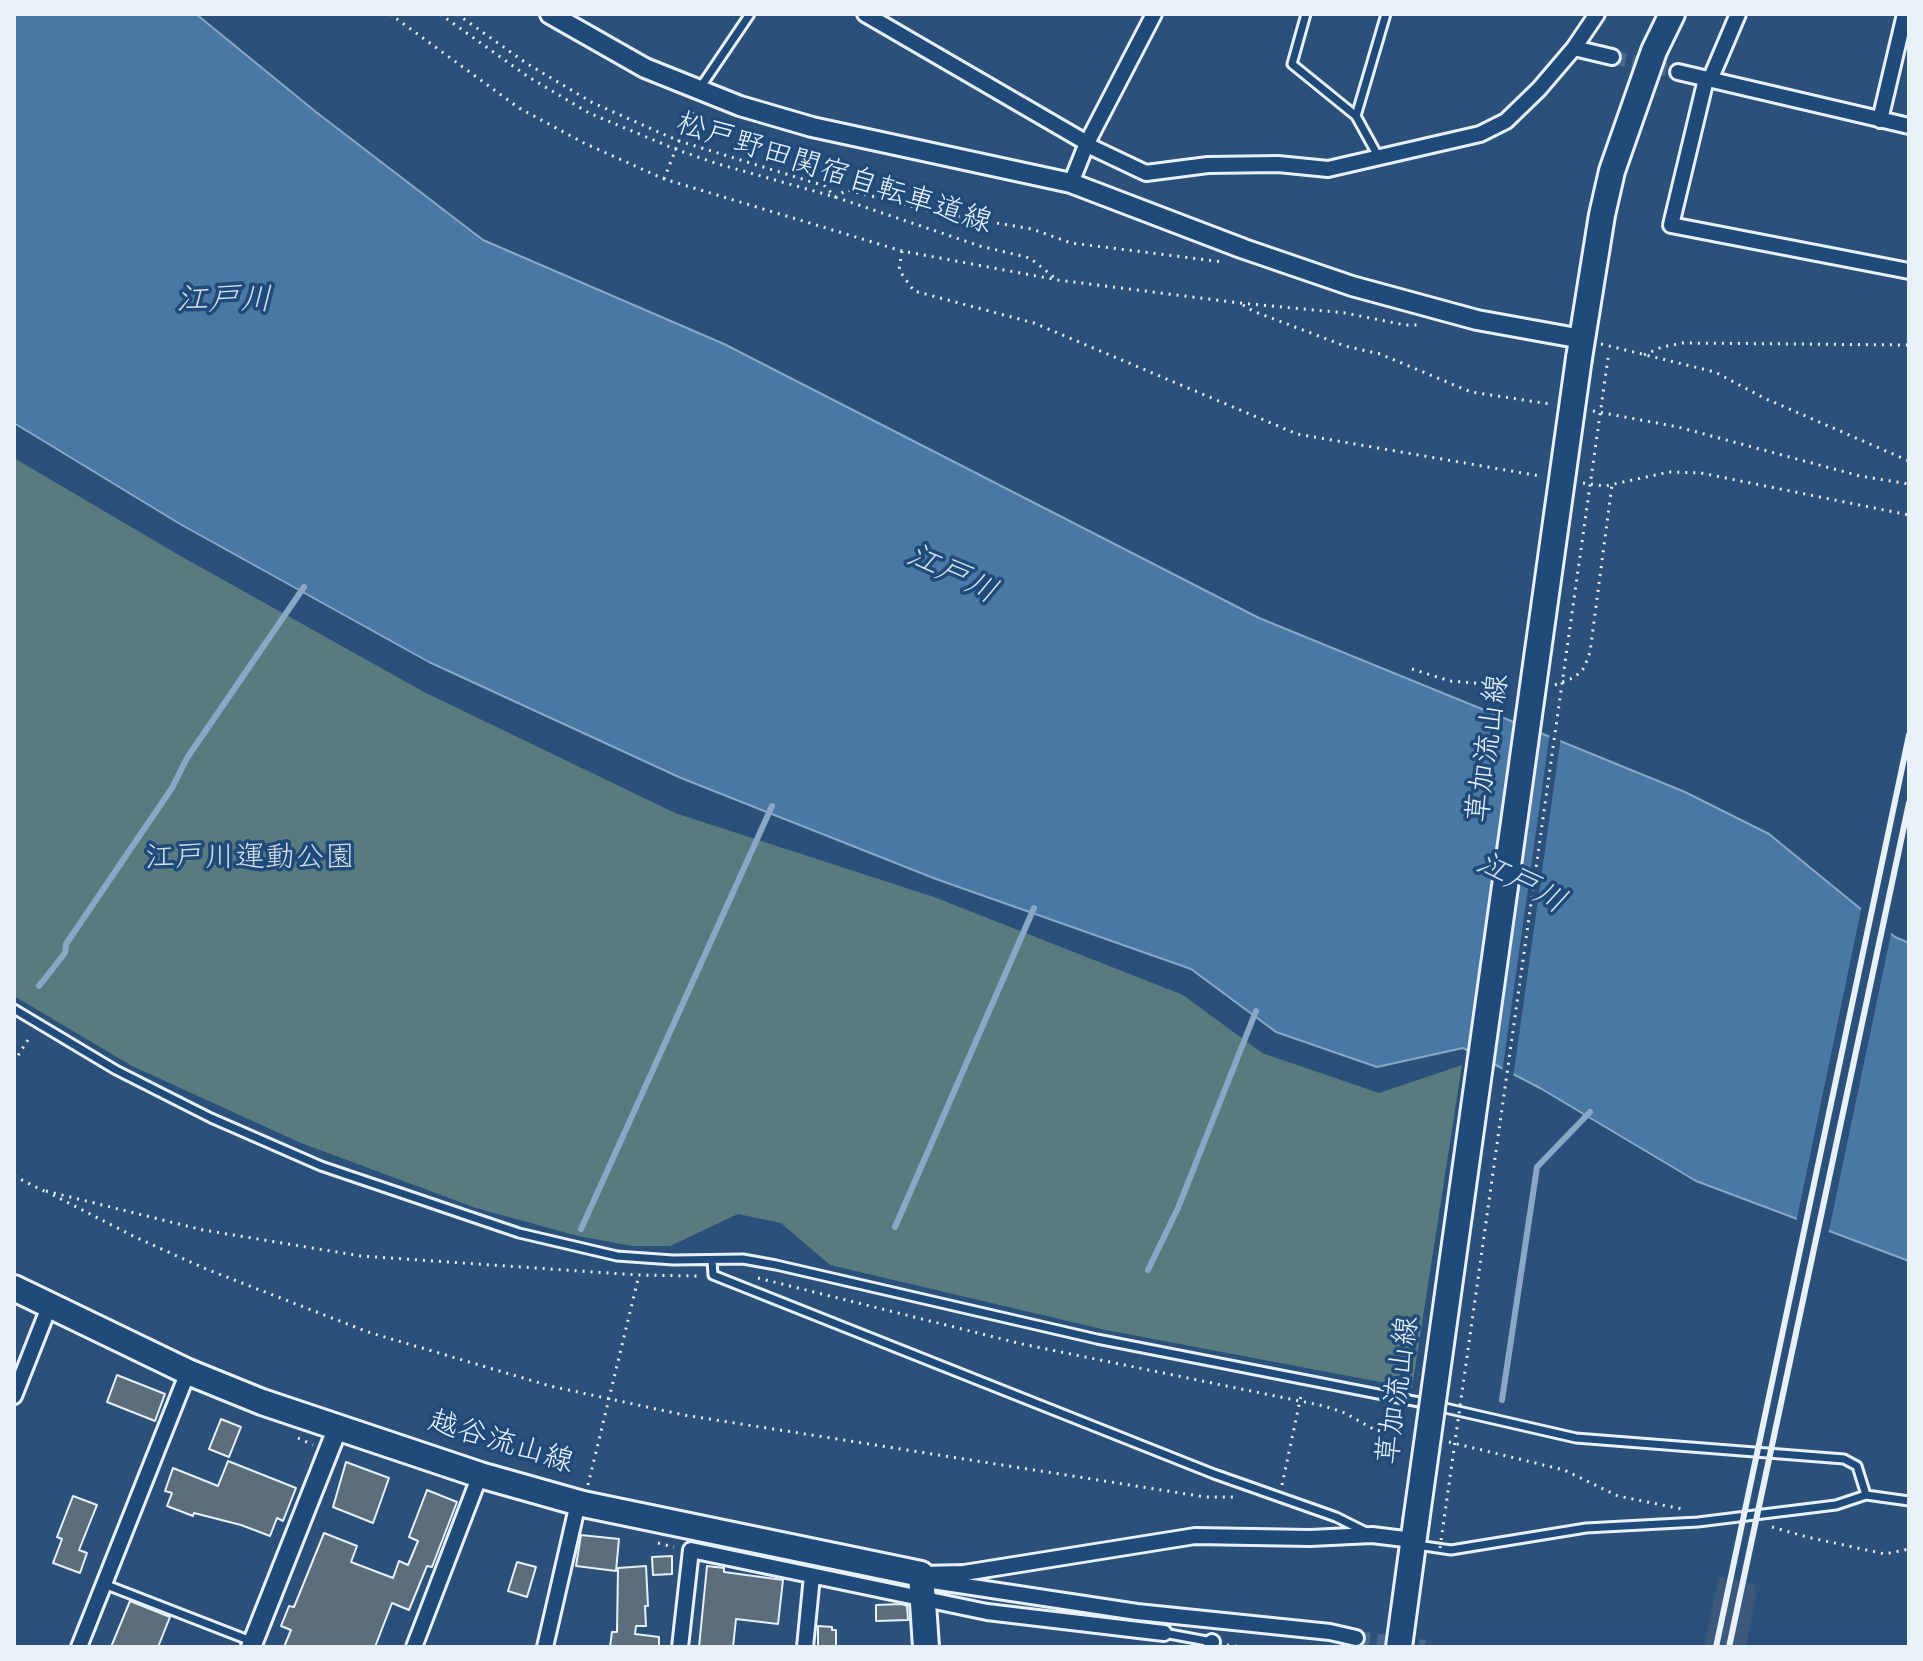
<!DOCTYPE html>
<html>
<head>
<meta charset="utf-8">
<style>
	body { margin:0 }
	#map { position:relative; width:1923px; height:1661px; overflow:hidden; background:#2b517a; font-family:Dekko,sans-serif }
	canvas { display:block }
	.frame { position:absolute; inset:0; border:16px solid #e8f1f8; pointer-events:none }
</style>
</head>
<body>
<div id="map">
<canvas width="1923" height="1661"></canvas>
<div class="frame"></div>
</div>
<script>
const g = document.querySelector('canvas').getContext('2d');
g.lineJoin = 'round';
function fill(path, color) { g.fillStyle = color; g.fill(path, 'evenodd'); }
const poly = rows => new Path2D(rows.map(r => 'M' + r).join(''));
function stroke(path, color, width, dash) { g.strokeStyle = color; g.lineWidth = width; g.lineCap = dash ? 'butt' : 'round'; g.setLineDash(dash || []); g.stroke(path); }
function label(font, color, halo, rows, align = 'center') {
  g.font = font + ' Dekko,"Klee One",sans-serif'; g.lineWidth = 7; g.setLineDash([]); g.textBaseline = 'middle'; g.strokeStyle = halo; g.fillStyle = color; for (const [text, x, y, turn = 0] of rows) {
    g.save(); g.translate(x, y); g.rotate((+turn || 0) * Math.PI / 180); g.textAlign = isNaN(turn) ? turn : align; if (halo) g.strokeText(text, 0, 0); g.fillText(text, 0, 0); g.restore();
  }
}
const built = poly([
	[1719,1576,1754,1584,1756,1596,1746,1647,1704,1647]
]);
const green = poly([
	[14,458,177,554,424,692,675,813,934,897,1183,995,1262,1053,1379,1093,1462,1065,1412,1388,1106,1330,830,1265,781,1223,738,1214,670,1246,632,1246,578,1236,476,1208,301,1143,132,1066,14,996]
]);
const water = poly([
	[14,14,196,14,316,112,483,240,724,344,1259,618,1685,792,1769,834,1895,937,1909,943,1909,1261,1696,1181,1540,1088,1463,1048,1377,1067,1276,1032,1191,969,936,879,681,778,429,662,180,524,14,423,14,14]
]);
const pier = poly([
	[1550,732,1561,736,1513,1078,1502,1073],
	[1862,905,1892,929,1828,1235,1796,1223]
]);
const stream = poly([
	[39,986,65,953,66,944,172,788,187,758,304,587],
	[895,1227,1034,908],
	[581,1229,772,806],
	[1148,1270,1178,1208,1256,1011],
	[1502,1400,1537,1167,1590,1112]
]);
const building = poly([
	[117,1375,165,1394,155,1421,107,1402,117,1375],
	[221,1419,241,1427,229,1457,209,1449,221,1419],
	[228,1461,296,1488,283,1521,277,1518,270,1536,241,1525,194,1513,193,1516,167,1506,172,1493,165,1491,173,1468,218,1486,228,1461],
	[346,1462,389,1478,373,1523,333,1507,346,1462],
	[427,1490,457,1502,432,1567,427,1566,409,1610,392,1603,375,1647,284,1647,291,1630,281,1626,289,1606,294,1607,324,1533,357,1546,351,1562,393,1578,399,1561,408,1565,418,1541,409,1537,427,1490],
	[73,1496,97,1505,79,1550,87,1553,80,1573,53,1563,62,1539,57,1537,73,1496],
	[581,1535,619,1539,616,1571,576,1566,581,1535],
	[672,1556,672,1574,653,1575,652,1557,672,1556],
	[517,1562,536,1567,527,1597,508,1591,517,1562],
	[646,1566,648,1606,645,1606,646,1626,636,1626,635,1634,659,1637,659,1647,610,1647,612,1632,617,1632,618,1568,646,1566],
	[707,1566,724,1568,724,1572,783,1580,778,1624,736,1619,733,1647,699,1647,707,1566],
	[130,1601,170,1617,158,1647,111,1647,130,1601],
	[902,1604,907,1606,908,1620,876,1621,876,1605,902,1604],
	[818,1626,832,1627,832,1630,836,1630,836,1647,818,1647,818,1626]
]);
const minorTunnel = poly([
	[1612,57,1678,72],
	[1356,1638,1425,1647]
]);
const path = poly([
	[390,14,519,108,584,143,664,179,902,251,1058,280,1240,303,1345,313,1405,325,1422,325],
	[440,14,527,76,589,113,675,149,715,163,835,197,980,246,1030,258,1055,278],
	[457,14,526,63,593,103,679,141,825,186,835,197,847,190,943,214,1032,229,1071,243,1223,262],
	[664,179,689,115,696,109],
	[902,251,899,270,914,291,1034,323,1297,434,1540,476],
	[1243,305,1253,311,1345,346,1380,354,1471,392,1550,404],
	[1601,344,1715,372,1764,398,1909,461],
	[1644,355,1662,347,1683,343,1909,345],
	[1593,411,1678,427,1860,476,1909,484],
	[1583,483,1605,486,1669,472,1701,473,1909,515],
	[1412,669,1450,681,1511,686],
	[1555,685,1575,677,1584,668,1590,652,1612,485],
	[14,1062,31,1035],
	[14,1176,46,1192],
	[46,1191,203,1230,361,1256,638,1275,702,1276],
	[53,1195,135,1237,206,1269,368,1332,550,1386,684,1415,1206,1497,1235,1497],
	[758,1278,1022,1344,1324,1406,1345,1413,1375,1430,1406,1435],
	[298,1438,313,1445],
	[1449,1442,1564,1470,1618,1496,1682,1509],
	[588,1485,639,1275],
	[1282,1485,1302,1391],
	[1772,1527,1807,1537,1885,1554,1909,1549],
	[658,1543,674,1547],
	[1227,1645,1242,1647]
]);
const service = poly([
	[1306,14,1292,64,1356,116,1378,156],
	[700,88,750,14],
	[1356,116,1386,14],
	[14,1009,116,1070,211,1118,321,1166,519,1233,617,1256,673,1260,743,1259,776,1265,1097,1339,1419,1402,1576,1438,1844,1459,1857,1466,1866,1495],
	[712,1260,713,1275,1214,1474,1336,1517,1366,1532],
	[1417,1545,1451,1550,1586,1528,1698,1522,1836,1505,1866,1495,1909,1501],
	[104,1584,251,1641],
	[1164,1633,1212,1642]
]);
const minor = poly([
	[865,14,1087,143],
	[1574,48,1612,57],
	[1678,72,1909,126],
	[1706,79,1671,225,1909,271],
	[1710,80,1738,14],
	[1880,120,1905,14],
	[1087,145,1146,173,1208,165,1278,164,1328,169,1480,134,1506,121,1539,89,1574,48,1597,14],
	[1071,183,1087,143,1154,14],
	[14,1396,49,1307],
	[921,1574,964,1573,1195,1536,1310,1538,1372,1535,1413,1540],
	[926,1580,1137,1612,1330,1632,1356,1638],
	[79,1647,188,1372],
	[414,1647,480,1475],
	[545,1647,578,1503],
	[680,1647,691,1550,987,1612,1164,1633],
	[805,1647,812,1576],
	[1211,1647,1212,1642]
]);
const tertiary = poly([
	[550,14,645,68,740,106,812,127,1071,183,1244,249,1352,286,1477,320,1582,339],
	[251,1647,338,1427]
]);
const primary = poly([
	[1579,358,1602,215,1612,171,1654,51,1672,14],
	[14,1288,188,1372,262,1402,480,1475,583,1504,921,1574,926,1647],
	[1399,1647,1416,1522]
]);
const rail = poly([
	[1716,1647,1909,735],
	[1729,1647,1909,803]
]);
const pathBridge = poly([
	[1440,1548,1608,358]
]);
const primaryBridge = poly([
	[1416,1522,1579,358]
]);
const streetNames = [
	["松戸野田関宿自転車道線",833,177,18],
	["草加流山線",1492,749,-82],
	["草加流山線",1402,1391,-82],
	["越谷流山線",500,1446,17]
];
const parkNames = [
	["江戸川運動公園",250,862]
];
const waterNames = [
	["江戸川",224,305],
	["江戸川",950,578,26],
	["江戸川",1519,887,28]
];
fill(built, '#3a597b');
fill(green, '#587b80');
fill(water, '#4978a5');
stroke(water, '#89a8c6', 2);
fill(pier, '#2b517a');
stroke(stream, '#89a8c6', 6);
fill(building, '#5c6d7c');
stroke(building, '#e8f1f8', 2);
stroke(minorTunnel, '#47698d', 14, [14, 7]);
stroke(service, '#e8f1f8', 13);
stroke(minor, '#e8f1f8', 20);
stroke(tertiary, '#e8f1f8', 24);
stroke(primary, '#e8f1f8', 30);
stroke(path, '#e8f1f8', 3, [2, 6]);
stroke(service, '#1f4a7a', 7);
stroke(minor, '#1f4a7a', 14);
stroke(tertiary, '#1f4a7a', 18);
stroke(primary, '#1f4a7a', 24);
stroke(rail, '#e8f1f8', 6);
stroke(primaryBridge, '#e8f1f8', 30, []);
stroke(pathBridge, '#e8f1f8', 3, [2, 6]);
stroke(primaryBridge, '#1f4a7a', 24);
label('30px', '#e8f1f8', '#1f4a7a', streetNames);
label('30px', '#d2dfe6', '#1f4a7a', parkNames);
label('italic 32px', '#d0dfec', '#1f4a7a', waterNames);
</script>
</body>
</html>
